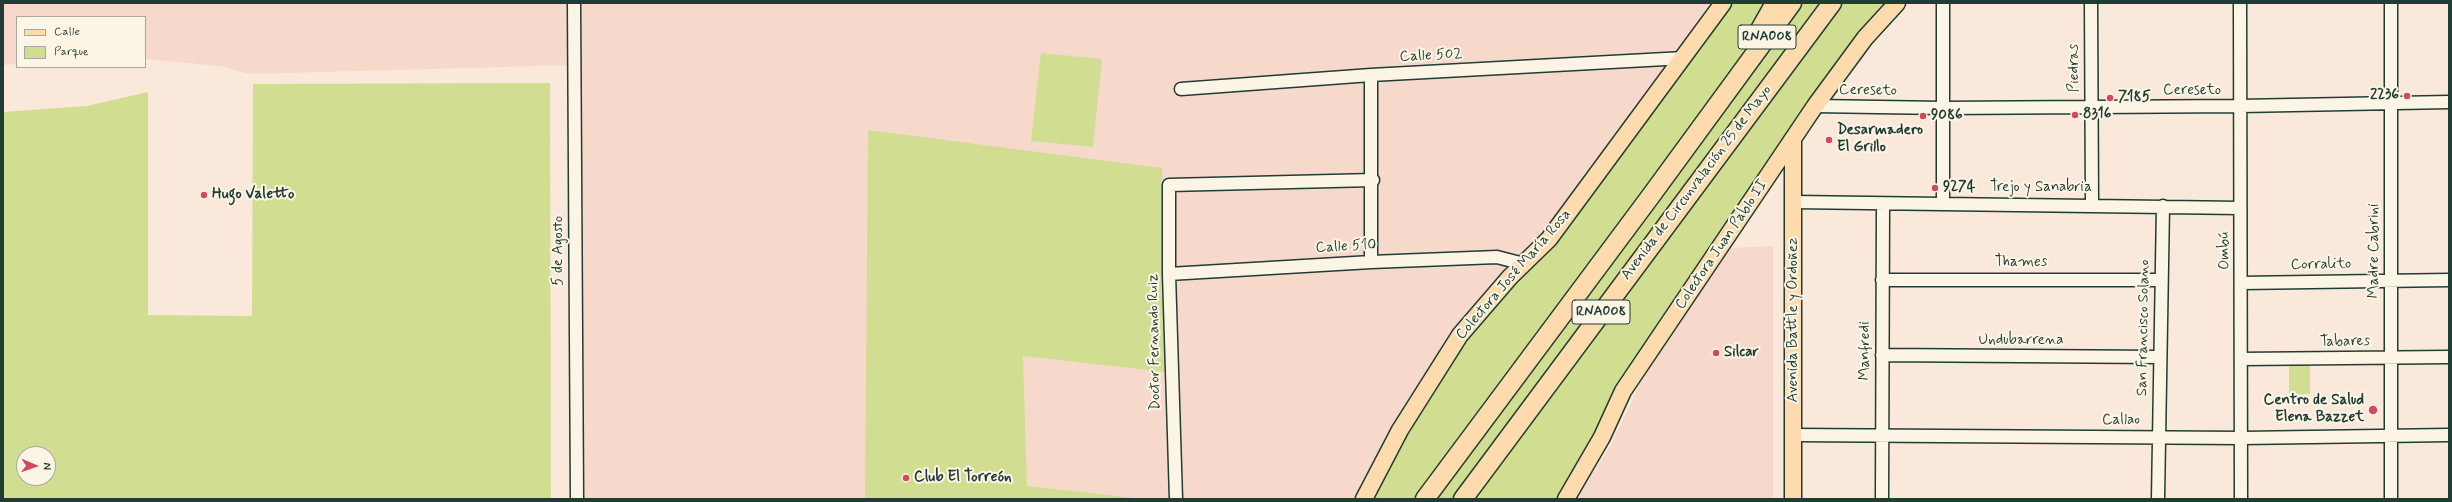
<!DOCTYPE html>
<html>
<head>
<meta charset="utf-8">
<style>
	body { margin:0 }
	#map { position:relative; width:2452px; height:502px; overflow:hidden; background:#fae8da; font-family:Mynerve,sans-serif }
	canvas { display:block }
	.frame { position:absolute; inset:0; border:4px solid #1f3d34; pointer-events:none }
	.legend { position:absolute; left:16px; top:16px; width:130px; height:52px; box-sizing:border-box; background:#fcf5e5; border:1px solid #a4ab9e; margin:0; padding:5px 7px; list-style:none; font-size:12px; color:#1f3d34 }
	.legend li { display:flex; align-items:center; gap:8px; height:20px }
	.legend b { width:20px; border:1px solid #a4ab9e }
	.north { position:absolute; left:16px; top:446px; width:40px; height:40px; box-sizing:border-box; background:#fcf5e5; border:1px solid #a4ab9e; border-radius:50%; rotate:92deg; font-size:11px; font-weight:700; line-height:16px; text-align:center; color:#1f3d34 }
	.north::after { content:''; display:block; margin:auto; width:14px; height:18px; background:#d1495b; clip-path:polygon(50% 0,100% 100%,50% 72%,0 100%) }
</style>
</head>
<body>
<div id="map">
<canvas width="2452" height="502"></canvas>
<div class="frame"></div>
<ul class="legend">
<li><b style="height:5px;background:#fedbac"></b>Calle</li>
<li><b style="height:11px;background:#d1de92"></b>Parque</li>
</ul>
<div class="north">N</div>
</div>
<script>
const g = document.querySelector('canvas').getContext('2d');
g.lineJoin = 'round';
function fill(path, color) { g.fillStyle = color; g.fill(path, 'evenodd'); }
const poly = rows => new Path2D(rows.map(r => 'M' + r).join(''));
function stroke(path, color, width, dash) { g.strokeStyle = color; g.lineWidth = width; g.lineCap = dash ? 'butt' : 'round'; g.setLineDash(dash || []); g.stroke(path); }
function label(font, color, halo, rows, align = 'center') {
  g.font = font + ' Mynerve,sans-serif'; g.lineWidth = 4; g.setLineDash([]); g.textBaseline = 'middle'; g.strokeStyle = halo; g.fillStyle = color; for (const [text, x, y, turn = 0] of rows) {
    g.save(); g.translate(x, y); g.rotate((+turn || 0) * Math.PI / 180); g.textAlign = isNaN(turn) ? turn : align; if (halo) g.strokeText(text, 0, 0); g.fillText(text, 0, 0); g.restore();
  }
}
const built = poly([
	[3,3,1723,3,1364,499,577,499,574,65,250,74,220,66,145,59,145,17,17,17,17,64,3,65],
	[1773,246,1773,499,1576,499,1611,445,1641,382,1673,329,1731,248]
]);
const green = poly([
	[1723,3,1897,3,1623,391,1566,499,1364,499,1400,430,1510,277],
	[1041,53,1102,59,1093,147,1031,141],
	[550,83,551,499,3,499,3,112,87,106,148,92,148,315,252,316,253,84],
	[24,454,48,454,48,478,24,478],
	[868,130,1162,168,1165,372,1023,356,1027,486,1145,499,865,499],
	[2289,363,2310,363,2310,394,2289,395]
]);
const minor = poly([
	[574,3,577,499],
	[1943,3,1943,204],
	[2091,3,2092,204],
	[2240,3,2241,499],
	[2391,3,2391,499],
	[1181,89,1371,75,1684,58],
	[1815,106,1942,108,2240,106,2449,102],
	[1794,202,2240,208],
	[1371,262,1371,75],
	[1169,274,1371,262,1497,257,1524,264],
	[1882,280,2160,280],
	[2241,283,2449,280],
	[1882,355,2159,357],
	[2241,359,2449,357],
	[1793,435,2242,438,2449,435],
	[1176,499,1169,274,1169,185,1373,180],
	[1882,499,1883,204],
	[2158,499,2163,206]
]);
const major = poly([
	[1793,141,1793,499],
	[1364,499,1400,430,1460,335,1510,277,1549,239,1723,3],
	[1566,499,1602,437,1623,391,1815,106,1865,38,1897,3]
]);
const highway = poly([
	[1757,35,1775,3],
	[1425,499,1650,197,1792,3],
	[1463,499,1832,3]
]);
const markers = [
	[2407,96,4,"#d1495b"],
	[2110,98,4,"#d1495b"],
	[2075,115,4,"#d1495b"],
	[1923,116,4,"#d1495b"],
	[1829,140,4,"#d1495b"],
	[1935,188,4,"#d1495b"],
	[204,195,4,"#d1495b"],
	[1716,353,4,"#d1495b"],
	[2373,410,5,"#d1495b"],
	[906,478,4,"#d1495b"]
];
const shields = [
	[1767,37,58],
	[1601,312,58]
];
const shieldNames = [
	["RNA008",1767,37],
	["RNA008",1601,312]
];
const streetNames = [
	["Calle 502",1431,56,-3],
	["Piedras",2075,68,-90],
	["Cereseto",1868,91,1],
	["Cereseto",2192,91],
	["Avenida de Circunvalación 25 de Mayo",1697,183,-53],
	["Trejo y Sanabria",2041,188],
	["Colectora Juan Pablo II",1722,245,-56],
	["Calle 510",1346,247,-3],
	["5 de Agosto",559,251,-90],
	["Ombú",2225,251,-91],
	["Madre Cabrini",2375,251,-90],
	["Thames",2021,263],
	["Corralito",2321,265,-1],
	["Colectora José María Rosa",1514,275,-49],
	["Avenida Battle y Ordoñez",1794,320,-90],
	["San Francisco Solano",2144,328,-89],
	["Undubarrena",2021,341],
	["Doctor Fernando Ruiz",1155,342,-91],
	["Tabares",2345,342,-1],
	["Manfredi",1866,351,-90],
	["Callao",2121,421]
];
const poiNames = [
	["2236",2399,96,"right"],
	["7185",2118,98],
	["8316",2083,115],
	["9086",1931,116],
	["Desarmadero",1837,131],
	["El Grillo",1837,148],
	["9274",1943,188],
	["Hugo Valetto",212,195],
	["Silcar",1724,353],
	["Centro de Salud",2364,401,"right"],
	["Elena Bazzet",2364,418,"right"],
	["Club El Torreón",914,478]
];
fill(built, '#f7d9cc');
fill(green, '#d1de92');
stroke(minor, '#1f3d34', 15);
stroke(major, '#1f3d34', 19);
stroke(highway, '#1f3d34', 21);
stroke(minor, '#fcf5e5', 12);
stroke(major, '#fedbac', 16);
stroke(highway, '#fedbac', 18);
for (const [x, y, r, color] of markers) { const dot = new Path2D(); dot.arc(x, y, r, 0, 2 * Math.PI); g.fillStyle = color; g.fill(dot); stroke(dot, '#fcf5e5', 1.5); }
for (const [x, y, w] of shields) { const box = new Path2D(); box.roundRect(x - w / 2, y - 12, w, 24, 3); g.fillStyle = '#fcf5e5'; g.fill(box); stroke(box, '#1f3d34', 1); }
label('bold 14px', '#1f3d34', null, shieldNames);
label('15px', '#1f3d34', '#fcf5e5', streetNames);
label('bold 15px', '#1f3d34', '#fcf5e5', poiNames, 'left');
</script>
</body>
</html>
